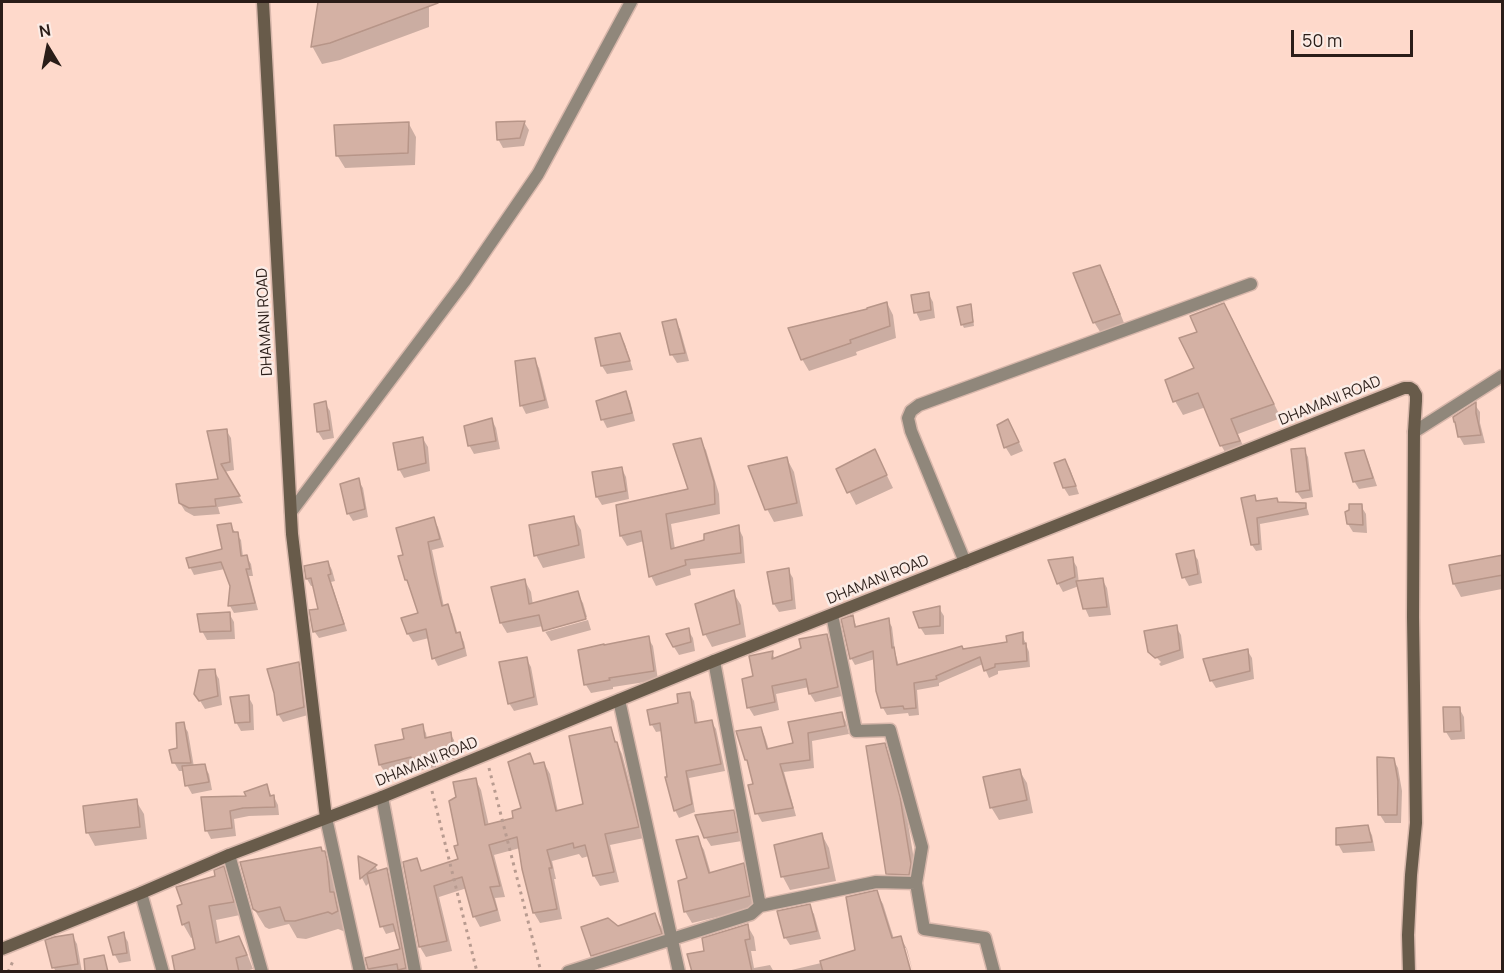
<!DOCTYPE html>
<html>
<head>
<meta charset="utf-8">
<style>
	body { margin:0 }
	#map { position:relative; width:1504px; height:973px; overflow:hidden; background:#fed9cb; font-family:Manrope,sans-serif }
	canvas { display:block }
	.frame { position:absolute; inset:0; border:3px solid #2a1d18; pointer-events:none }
	.north { position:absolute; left:18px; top:18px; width:60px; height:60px; -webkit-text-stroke:4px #fbece6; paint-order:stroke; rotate:350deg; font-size:16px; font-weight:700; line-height:24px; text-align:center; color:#2a1d18 }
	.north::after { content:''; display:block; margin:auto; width:21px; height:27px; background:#2a1d18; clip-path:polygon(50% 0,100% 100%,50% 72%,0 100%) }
	.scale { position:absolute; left:1291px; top:30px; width:122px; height:27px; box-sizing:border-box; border:3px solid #2a1d18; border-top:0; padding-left:8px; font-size:18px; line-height:21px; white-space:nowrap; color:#2a1d18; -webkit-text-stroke:4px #fbece6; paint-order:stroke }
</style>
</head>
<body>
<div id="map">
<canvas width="1504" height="973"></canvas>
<div class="frame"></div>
<div class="north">N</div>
<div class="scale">50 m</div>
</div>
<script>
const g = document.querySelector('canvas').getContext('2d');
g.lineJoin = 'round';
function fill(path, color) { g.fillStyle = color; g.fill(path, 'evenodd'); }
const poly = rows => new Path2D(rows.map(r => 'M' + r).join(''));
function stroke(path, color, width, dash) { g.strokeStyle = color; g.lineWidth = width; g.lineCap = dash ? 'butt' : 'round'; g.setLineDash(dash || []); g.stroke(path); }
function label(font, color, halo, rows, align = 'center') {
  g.font = font + ' Manrope,sans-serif'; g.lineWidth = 5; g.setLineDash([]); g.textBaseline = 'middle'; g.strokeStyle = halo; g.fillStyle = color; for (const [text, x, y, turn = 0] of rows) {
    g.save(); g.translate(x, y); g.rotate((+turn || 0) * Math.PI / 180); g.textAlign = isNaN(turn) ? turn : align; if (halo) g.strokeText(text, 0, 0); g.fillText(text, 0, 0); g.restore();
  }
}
const shadow = poly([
	[319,2,429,2,429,27,340,60,322,64,312,46],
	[524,122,529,130,524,146,503,148,498,139],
	[409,124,416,137,415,165,345,168,337,155],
	[1100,267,1107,280,1126,328,1102,335,1094,322],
	[928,293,933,302,935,318,920,321,916,312],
	[887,303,893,315,896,338,856,352,857,355,809,371,802,359],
	[970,306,972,310,974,326,964,328,962,324],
	[1232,318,1281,418,1238,434,1247,455,1229,459,1221,445,1206,407,1183,415,1175,401,1196,368],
	[675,321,680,329,689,361,677,363,672,355],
	[620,335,625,344,633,370,607,374,602,366],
	[534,360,539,368,549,408,526,414,522,406],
	[625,393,630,401,635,421,607,428,603,420,598,402],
	[325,403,330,411,334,438,323,440,318,432],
	[1475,405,1480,412,1480,423,1485,443,1464,445,1459,436],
	[492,420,496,428,500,449,474,454,469,445],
	[998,426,1013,429,1023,451,1011,456,1006,448],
	[226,430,231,438,234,470,224,472,243,503,218,507,220,514,194,516,185,511,180,503,220,480,209,432],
	[423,439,428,447,430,471,404,478,399,469],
	[700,440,706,450,719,494,720,514,671,524,675,549,706,541,738,527,743,537,745,563,690,569,691,575,656,586,651,576,644,541,627,546,621,536,617,506,690,490],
	[1304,450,1308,457,1313,497,1302,499,1297,492,1292,451],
	[875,451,893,488,856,505,838,470],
	[1364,451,1368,460,1377,486,1359,489,1354,481],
	[787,459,794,472,803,516,774,522,767,509],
	[1065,461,1070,469,1079,494,1069,496,1064,488],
	[622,469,626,477,629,499,602,505,597,497,593,473],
	[358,480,363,488,368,517,353,521,348,513],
	[1255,497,1258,503,1305,504,1308,511,1309,515,1260,524,1262,550,1256,551,1252,545],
	[1361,506,1366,514,1367,533,1353,532,1348,524],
	[573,517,581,530,585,558,543,568,536,555],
	[433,519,438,527,444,547,432,550,444,607,447,606,452,614,458,635,460,634,464,642,467,656,438,666,434,658,429,638,413,642,408,634,403,619,420,614,411,588,406,580,405,556],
	[230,525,241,540,243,557,246,556,251,564,253,576,249,576,258,610,234,613,230,606,232,586,225,569,194,575,190,567,224,550],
	[1193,552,1198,560,1202,583,1189,586,1184,577],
	[1502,556,1502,589,1461,597,1454,584,1451,566],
	[1072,559,1077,567,1079,583,1102,579,1107,588,1111,615,1089,617,1085,608,1079,586,1063,592,1058,583],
	[328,562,332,570,335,581,331,582,347,631,319,638,314,631,320,610,314,586,311,586,307,579],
	[788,570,793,578,796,609,779,612,774,604,769,573],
	[525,581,531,592,533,605,577,593,583,603,587,617,545,628,545,632,588,620,591,630,551,641,544,630,543,626,507,633,501,623],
	[733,592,741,605,746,637,712,647,705,634],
	[939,608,944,616,944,634,925,635,920,627],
	[229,613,234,622,235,639,207,640,202,631],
	[853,617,857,628,888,620,892,627,895,652,899,666,963,651,1008,643,1022,634,1029,652,1030,667,998,671,998,674,989,678,983,664,939,683,939,686,917,690,919,715,909,716,908,713,887,715,883,708,875,659,855,665,851,658],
	[1176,627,1181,635,1184,658,1161,666,1154,659,1159,664,1161,662,1151,652],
	[688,630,693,638,695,651,679,655,674,647],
	[827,635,831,644,842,696,815,702,810,694,809,687,776,694,779,710,754,716,749,708,744,680,754,677,772,653,775,659,802,649],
	[648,638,653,646,658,680,613,687,613,689,591,693,586,685,579,651],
	[1247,650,1252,658,1254,679,1216,688,1211,680],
	[526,658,531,667,538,705,514,711,509,703],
	[298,664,303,672,308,715,283,722,278,714],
	[214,671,219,679,222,705,205,709,196,694],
	[690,694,694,701,698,724,711,721,716,729,725,771,689,778,695,812,679,818,675,810,668,778,662,731,656,732,652,725,649,711,680,704],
	[248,696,253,705,254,730,241,731,236,722],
	[1459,708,1464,717,1465,739,1451,740,1446,732],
	[842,714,846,722,849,734,812,741,814,768,784,772,796,816,762,822,757,813,755,785,761,728,765,737,769,750,795,744,790,723],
	[183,724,188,732,194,767,204,766,209,774,212,790,192,794,187,785,184,771,179,771,174,762,178,750],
	[422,726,426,733,427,739,450,733,454,740,456,758,436,764,436,767,418,771,413,764,384,771,380,765],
	[610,729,622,754,644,838,610,845,619,882,600,886,594,876,589,856,582,858,579,854,552,861,556,879,554,879,562,919,540,923,534,913,520,848,494,855,505,897,495,898,501,921,480,927,474,916,467,888,439,897,452,951,426,957,420,947,416,860,423,872,459,860,457,797,475,779,481,790,489,826,514,819,523,809,529,755,535,765,544,763,550,774,558,812,584,805],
	[884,745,892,758,906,811,917,878,895,887,887,873],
	[1393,759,1398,768,1402,791,1401,823,1385,823,1380,815],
	[1019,770,1027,783,1033,813,999,820,991,807],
	[267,786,272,797,274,797,278,805,279,815,249,816,234,819,236,836,211,839,207,831,203,799,248,798],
	[136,801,144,814,147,839,95,846,88,833],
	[733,812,738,820,742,841,711,846,706,838],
	[1367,826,1372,835,1375,851,1343,853,1338,844],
	[822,835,829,848,836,881,790,890,783,877,776,846],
	[697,838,704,850,711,874,743,865,750,877,755,908,692,923,685,911],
	[321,848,334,870,338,903,343,911,347,929,343,931,338,929,306,939,297,938,289,924,269,929,265,927,254,909],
	[359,859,375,866,379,872,386,869,391,877,409,972,369,972,367,959,401,950,396,931,386,934,382,926,370,882,366,886,362,878],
	[223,868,231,882,240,915,216,920,220,943,239,937,246,951,253,969,243,972,176,972,197,950,194,937,191,938,183,924],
	[876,892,883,904,894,939,900,937,907,949,913,972,906,948,903,948,909,972,783,972,821,963,857,951],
	[809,906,814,914,821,939,790,945,785,937],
	[654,915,662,928,668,947,600,968,592,956,617,927],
	[747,925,754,937,756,951,751,951,754,968,770,965,774,972,693,972,705,952],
	[123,933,128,942,131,961,119,963,115,955,110,938],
	[72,935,77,944,82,972,56,972,54,968]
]);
const building = poly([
	[318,2,438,2,438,3,330,43,311,47,318,2],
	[525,121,520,138,497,140,496,122,525,121],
	[409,122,408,153,336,156,334,125,409,122],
	[1100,265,1120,314,1093,323,1073,273,1100,265],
	[929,292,931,310,914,313,911,295,929,292],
	[887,302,890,326,850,340,851,343,801,360,788,328,867,309,867,308,887,302],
	[1224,303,1274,404,1231,419,1240,441,1220,446,1198,393,1173,402,1165,380,1194,368,1179,338,1197,332,1190,316,1224,303],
	[971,304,973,322,961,325,957,307,971,304],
	[676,319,685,353,670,355,662,322,676,319],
	[620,333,630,361,601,366,595,338,620,333],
	[535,358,545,400,520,406,515,361,535,358],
	[626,391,632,413,601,420,596,401,626,391],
	[326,401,330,430,317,432,314,404,326,401],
	[1476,402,1476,413,1481,435,1458,437,1455,422,1454,422,1453,417,1476,402],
	[492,418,496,441,468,446,464,426,492,418],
	[1008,419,1019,442,1004,448,997,425,1008,419],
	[227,429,230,462,221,464,240,496,215,499,216,506,189,508,179,503,176,484,218,479,207,431,227,429],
	[423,437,426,463,398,470,393,443,423,437],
	[701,438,714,482,715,504,666,514,671,549,704,540,704,534,739,525,741,553,685,560,686,565,649,577,641,531,620,536,616,505,688,489,673,444,701,438],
	[1305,448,1310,490,1296,492,1291,449,1305,448],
	[875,449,887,475,847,493,836,469,875,449],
	[1364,450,1373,478,1353,482,1345,453,1364,450],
	[787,457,797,503,765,510,748,466,787,457],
	[1065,459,1076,486,1063,488,1054,463,1065,459],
	[622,467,626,491,596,497,592,472,622,467],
	[359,478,365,509,347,514,340,484,359,478],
	[1255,495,1256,501,1277,498,1278,502,1306,503,1306,508,1257,518,1259,544,1251,545,1241,498,1255,495],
	[1349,504,1362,504,1363,525,1347,524,1345,512,1349,510,1349,504],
	[574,516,579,545,534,556,529,525,574,516],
	[434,517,440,539,428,542,434,573,442,606,448,604,456,633,460,632,464,648,432,659,426,629,407,634,401,618,418,613,407,580,405,580,398,556,403,555,396,528,434,517],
	[231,523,233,532,238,532,241,556,247,555,250,569,246,569,255,603,228,606,230,586,221,562,189,568,186,558,222,549,217,525,231,523],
	[1194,550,1198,574,1182,578,1176,554,1194,550],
	[1503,555,1503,575,1453,584,1449,565,1503,555],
	[1073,557,1075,577,1057,584,1048,560,1073,557],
	[328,561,331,574,328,575,344,624,313,632,309,610,318,609,311,578,306,579,304,566,328,561],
	[789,568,792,600,773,604,767,572,789,568],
	[1103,578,1107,607,1083,609,1076,581,1103,578],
	[525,579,529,604,578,591,586,619,543,631,539,615,500,623,491,587,525,579],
	[734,590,740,624,703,635,695,604,734,590],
	[940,606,940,626,919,628,913,612,940,606],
	[230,612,231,631,200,632,197,614,230,612],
	[853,615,855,627,889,618,892,648,894,647,897,665,962,646,963,649,1007,642,1006,636,1023,632,1023,644,1026,643,1027,661,995,664,995,667,984,671,980,657,936,676,937,679,914,683,916,708,904,709,903,706,881,708,876,691,873,651,850,659,841,619,853,615],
	[1177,625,1180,650,1155,658,1148,652,1144,631,1177,625],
	[689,628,691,642,673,647,666,634,689,628],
	[827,634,838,687,809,694,806,679,772,686,775,702,747,708,742,679,753,676,749,656,773,651,772,659,801,648,799,639,827,634],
	[649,636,654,671,609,678,610,680,584,685,578,650,604,644,604,645,649,636],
	[1248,649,1250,671,1210,681,1203,659,1248,649],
	[527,657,534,697,508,704,499,662,527,657],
	[299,662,304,707,277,715,274,693,267,669,299,662],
	[215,669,218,696,199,701,194,694,199,670,215,669],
	[690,692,695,723,712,720,721,764,686,771,692,804,674,811,665,777,667,777,660,723,650,725,647,710,678,703,677,694,690,692],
	[249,695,250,722,235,723,230,697,249,695],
	[1443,707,1460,707,1461,731,1444,732,1443,707],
	[842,712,845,726,808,733,810,760,780,764,793,808,755,814,748,785,753,784,747,760,745,760,736,731,761,727,767,749,793,743,788,722,842,712],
	[184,722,191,763,172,763,169,750,177,748,176,723,184,722],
	[423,724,425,738,451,732,453,751,433,758,433,760,412,765,411,757,379,765,375,745,404,739,402,729,423,724],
	[611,727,615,742,617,742,639,827,605,834,614,872,593,876,585,845,574,848,573,843,547,850,552,868,549,868,557,909,533,913,522,869,517,837,489,845,500,886,490,887,497,910,473,917,462,877,434,886,447,941,419,947,403,862,417,858,421,871,458,859,454,846,458,845,449,801,456,797,453,782,476,778,485,825,513,818,512,811,521,808,508,762,530,753,534,764,544,762,556,811,583,804,569,736,611,727],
	[885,743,900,797,911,864,909,875,886,874,866,746,885,743],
	[1377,757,1394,758,1398,781,1397,815,1378,815,1377,757],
	[205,764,209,782,185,786,182,766,205,764],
	[1020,769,1027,800,990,808,983,777,1020,769],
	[267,784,270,796,274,795,275,807,243,808,230,811,232,828,205,831,201,797,246,796,244,792,267,784],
	[137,799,140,827,86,833,83,806,137,799],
	[734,810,738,832,704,838,695,815,734,810],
	[1368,825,1372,842,1336,845,1336,828,1368,825],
	[822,833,829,868,781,877,774,845,822,833],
	[698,836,709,873,744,863,750,896,684,912,678,881,687,878,676,840,698,836],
	[321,847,322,851,325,851,327,860,330,892,334,892,338,911,332,914,328,912,295,921,285,921,280,907,258,912,253,909,240,862,321,847],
	[358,856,377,865,360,879,358,856],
	[224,866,234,902,209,906,216,943,239,936,247,955,236,958,239,972,175,972,172,956,195,949,189,922,182,925,177,906,182,904,176,887,215,876,214,870,224,866],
	[387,868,406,968,398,970,397,964,368,969,365,958,400,949,393,924,380,927,367,874,387,868],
	[877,890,892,938,901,936,911,972,823,972,820,961,855,950,846,897,877,890],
	[810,904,817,931,784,938,777,911,810,904],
	[655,913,662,934,591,956,581,927,608,918,618,926,655,913],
	[748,924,750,939,745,940,752,972,692,972,687,954,704,951,702,938,748,924],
	[124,932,127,953,113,955,108,937,124,932],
	[73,934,78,964,52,968,45,940,54,937,73,934],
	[104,955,108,972,85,972,84,959,104,955]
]);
const path = poly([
	[489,768,541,972],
	[432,791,477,972],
	[8,972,14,959]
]);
const minor = poly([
	[1414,432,1502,376],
	[291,512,464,282,538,174,631,2],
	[965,562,911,431,908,418,911,411,919,405,1251,284],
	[832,615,856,731,890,730,922,847,916,883,924,929,985,938,994,972],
	[714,661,760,906],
	[619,700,679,972],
	[382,797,415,972],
	[326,818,360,972],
	[229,855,262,972],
	[141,893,163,972],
	[568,972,751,914,760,906,876,882,916,883]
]);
const secondary = poly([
	[263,2,292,534,326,818],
	[2,949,141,893,229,855,382,797,714,661,1404,388,1410,388,1413,390,1416,395,1416,401,1414,432,1413,617,1416,823,1411,875,1408,935,1409,972]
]);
const streetNames = [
	["DHAMANI ROAD",265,322,-93],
	["DHAMANI ROAD",1330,401,-22],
	["DHAMANI ROAD",878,580,-22],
	["DHAMANI ROAD",427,762,-22]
];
fill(shadow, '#0003');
fill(building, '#d4b1a4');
stroke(building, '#b79588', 1.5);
stroke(minor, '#d8b7ab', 15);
stroke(secondary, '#d8b7ab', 15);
stroke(path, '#b89b90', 3, [3, 4.5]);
stroke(minor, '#90877b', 12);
stroke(secondary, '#685b4a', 12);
label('15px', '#2a1d18', '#fbece6', streetNames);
</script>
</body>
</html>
